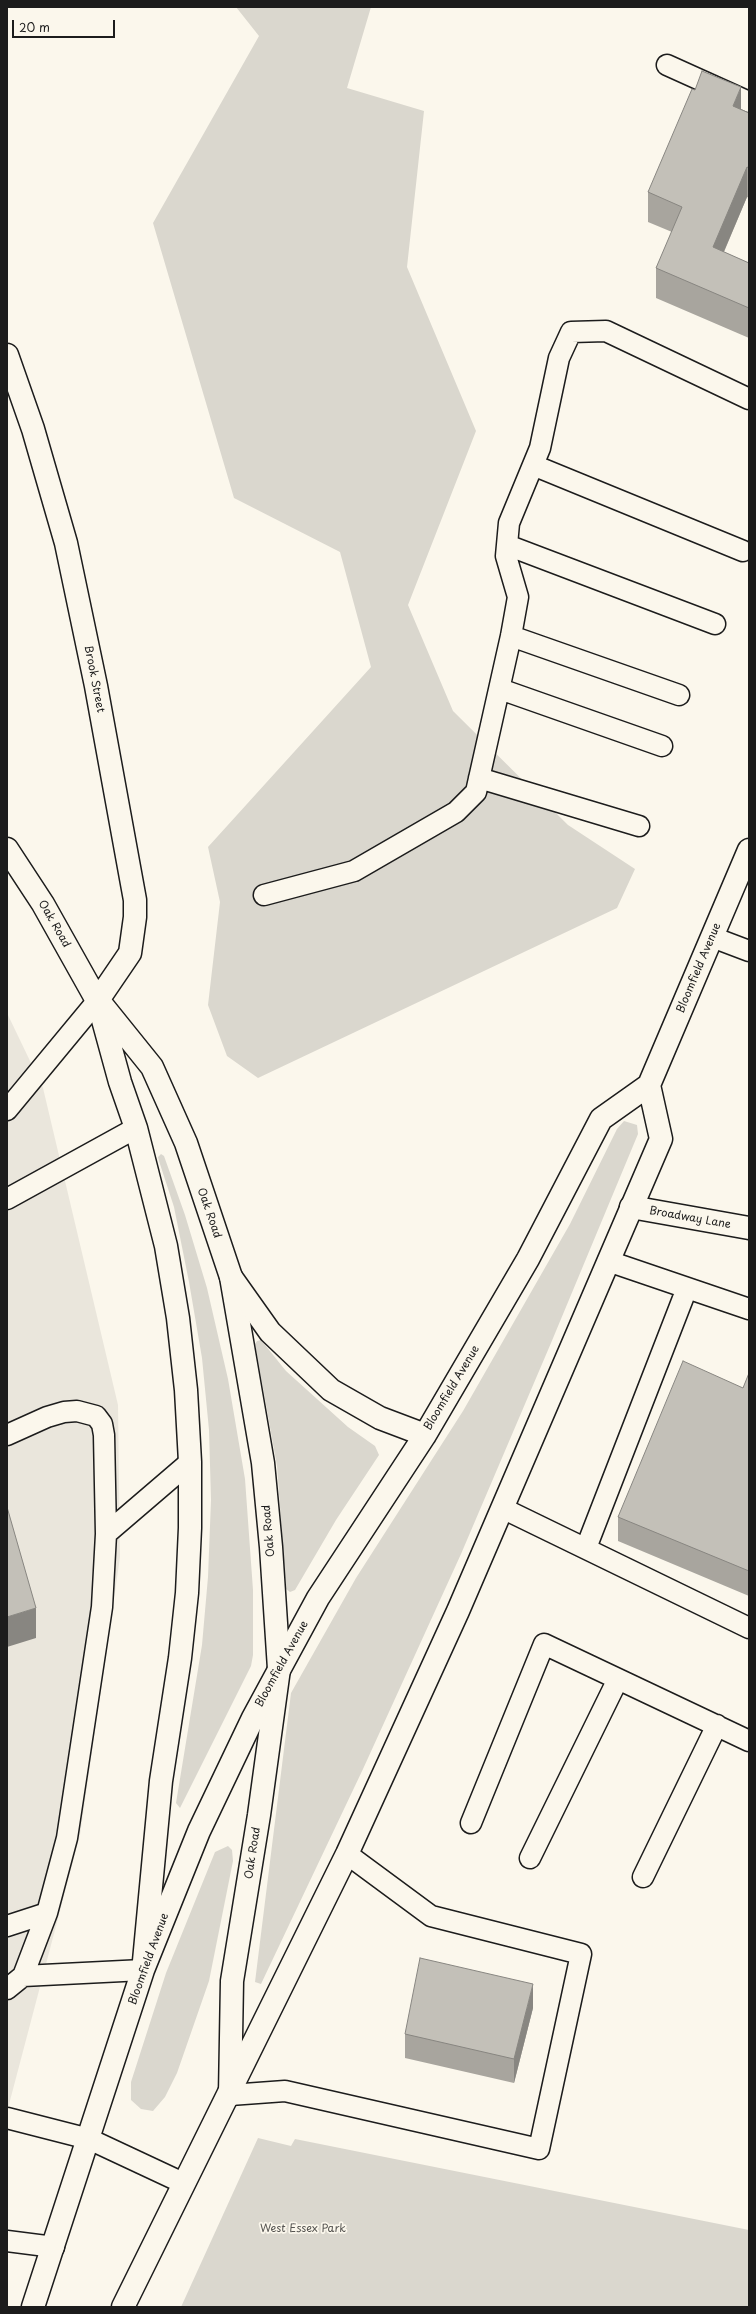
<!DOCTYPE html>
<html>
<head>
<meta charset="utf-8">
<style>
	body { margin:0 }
	#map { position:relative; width:756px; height:2314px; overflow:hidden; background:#fbf7ec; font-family:"Playpen Sans",sans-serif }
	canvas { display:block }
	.frame { position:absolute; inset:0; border:8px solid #1c1c1c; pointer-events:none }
	.scale { position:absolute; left:12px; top:20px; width:103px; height:18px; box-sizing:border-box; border:2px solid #1c1c1c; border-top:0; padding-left:5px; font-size:12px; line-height:14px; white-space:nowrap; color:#1c1c1c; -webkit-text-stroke:3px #fbf7ec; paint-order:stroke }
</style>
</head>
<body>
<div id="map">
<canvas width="756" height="2314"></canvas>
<div class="frame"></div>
<div class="scale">20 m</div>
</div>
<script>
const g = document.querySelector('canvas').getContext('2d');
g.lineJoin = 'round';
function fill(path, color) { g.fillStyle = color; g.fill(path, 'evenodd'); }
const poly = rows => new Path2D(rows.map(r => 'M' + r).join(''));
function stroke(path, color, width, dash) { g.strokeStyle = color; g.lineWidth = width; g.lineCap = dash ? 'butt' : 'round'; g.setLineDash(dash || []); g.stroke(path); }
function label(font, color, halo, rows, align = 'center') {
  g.font = font + ' "Playpen Sans",sans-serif'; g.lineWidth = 3.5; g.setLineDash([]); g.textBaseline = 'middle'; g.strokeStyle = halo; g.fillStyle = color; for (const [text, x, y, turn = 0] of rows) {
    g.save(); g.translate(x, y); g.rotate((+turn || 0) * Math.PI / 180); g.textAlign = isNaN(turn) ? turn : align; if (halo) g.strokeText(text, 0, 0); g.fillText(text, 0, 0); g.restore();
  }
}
const built = poly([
	[7,1013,43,1088,118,1405,120,1557,80,1835,7,2112]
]);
const green = poly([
	[236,7,371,7,347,88,424,111,407,267,476,431,408,605,453,711,568,825,635,869,617,908,258,1078,227,1056,208,1005,220,902,208,847,371,667,340,552,234,498,153,223,259,36],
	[624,1121,637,1125,638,1134,551,1343,461,1554,363,1769,261,1984,255,1982,291,1693,356,1578,463,1411,570,1224,617,1129],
	[161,1154,164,1156,185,1215,207,1288,228,1379,245,1479,253,1590,253,1655,251,1666,180,1808,176,1803,202,1645,208,1577,211,1500,209,1430,202,1358,189,1282,174,1207,159,1161,158,1157],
	[261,1340,286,1371,348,1427,375,1446,379,1455,336,1520,295,1590,290,1592,286,1589,277,1466,255,1344,257,1341],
	[228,1846,232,1850,233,1861,209,1981,177,2073,165,2097,153,2111,141,2109,131,2100,131,2082,166,1973,215,1852],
	[258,2138,291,2146,295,2139,749,2230,749,2307,181,2307]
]);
const service = poly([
	[667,65,749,102],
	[533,465,743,551],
	[507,545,715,624],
	[511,636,679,695],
	[500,689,662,746],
	[479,778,639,826],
	[264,895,354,871,456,812,476,792,511,636,518,597,506,556,509,523,540,448,559,358,571,332,606,331,749,399],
	[712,937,749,951],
	[7,1110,98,1000],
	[7,1199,136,1128],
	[608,1261,749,1309],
	[7,1435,47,1417,64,1412,77,1411,96,1416,102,1424,104,1435,106,1534,102,1607,67,1838,47,1913,23,1976,7,1989],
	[502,1508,749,1628],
	[106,1534,190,1462],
	[586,1548,687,1288],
	[471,1823,544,1644,749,1741],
	[530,1858,618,1679],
	[643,1877,717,1725],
	[7,1926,47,1913],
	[23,1976,143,1970],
	[230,2095,285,2091,539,2149,581,1954,431,1916,347,1854],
	[7,2118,89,2139,183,2183],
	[7,2241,54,2247]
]);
const minor = poly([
	[631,1207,749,1228]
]);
const tertiary = poly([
	[7,355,33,429,66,543,96,686,135,900,135,917,130,953,98,1000],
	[7,849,43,904,94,995,152,1067,186,1143,231,1277,263,1463,271,1547,279,1669,259,1815,232,1981,230,2095],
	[100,1009,120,1082,136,1128,166,1246,178,1318,186,1390,190,1462,190,1528,187,1593,180,1658,161,1781,144,1961]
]);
const primary = poly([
	[231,1277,270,1332,331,1390,380,1418,425,1435],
	[33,2307,143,1970,199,1831,253,1718,318,1598,425,1435,528,1259,601,1119,649,1085,749,850],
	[123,2307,347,1854,458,1611,661,1139,649,1085]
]);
const wall = poly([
	[741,109,749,113,749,198,747,197,724,252,749,263,749,338,656,298,656,268,672,232,648,222,648,192],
	[749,1373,749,1596,618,1541,618,1517,743,1388],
	[533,2008,514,2083,405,2058,405,2034]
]);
const shadedWall = poly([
	[741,87,741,117,733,106],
	[747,167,747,197,713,277,713,247],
	[36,1608,36,1638,7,1647,7,1617],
	[7,1747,8,1747,8,1777,7,1777],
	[533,1984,533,2008,514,2083,514,2059]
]);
const building = poly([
	[702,71,741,87,733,106,749,113,749,168,747,167,713,247,749,263,749,308,656,268,682,207,648,192,692,89,695,90,702,71],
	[683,1361,743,1388,749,1373,749,1571,618,1517,683,1361],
	[7,1507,36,1608,7,1617,7,1507],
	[420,1958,533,1984,514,2059,405,2034,420,1958]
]);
const streetNames = [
	["Brook Street",94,679,79],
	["Oak Road",54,924,60],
	["Bloomfield Avenue",699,968,-67],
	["Oak Road",209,1213,71],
	["Broadway Lane",690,1218,10],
	["Bloomfield Avenue",452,1388,-59],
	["Oak Road",269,1531,-95],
	["Bloomfield Avenue",282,1664,-61],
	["Oak Road",253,1853,-81],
	["Bloomfield Avenue",149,1959,-70]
];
const parkNames = [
	["West Essex Park",303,2229]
];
fill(built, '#eae6dc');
fill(green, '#dad7ce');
stroke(service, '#1c1c1c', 23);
stroke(minor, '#1c1c1c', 25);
stroke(tertiary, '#1c1c1c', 25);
stroke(primary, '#1c1c1c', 25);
stroke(service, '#fbf7ec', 20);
stroke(minor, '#fbf7ec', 22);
stroke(tertiary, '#fbf7ec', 22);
stroke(primary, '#fbf7ec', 22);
fill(wall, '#a8a59e');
fill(shadedWall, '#888681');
fill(building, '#c3c0b8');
stroke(building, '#888681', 1);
label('11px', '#1c1c1c', '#fbf7ec', streetNames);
label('11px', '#555451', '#fbf7ec', parkNames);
</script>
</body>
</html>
